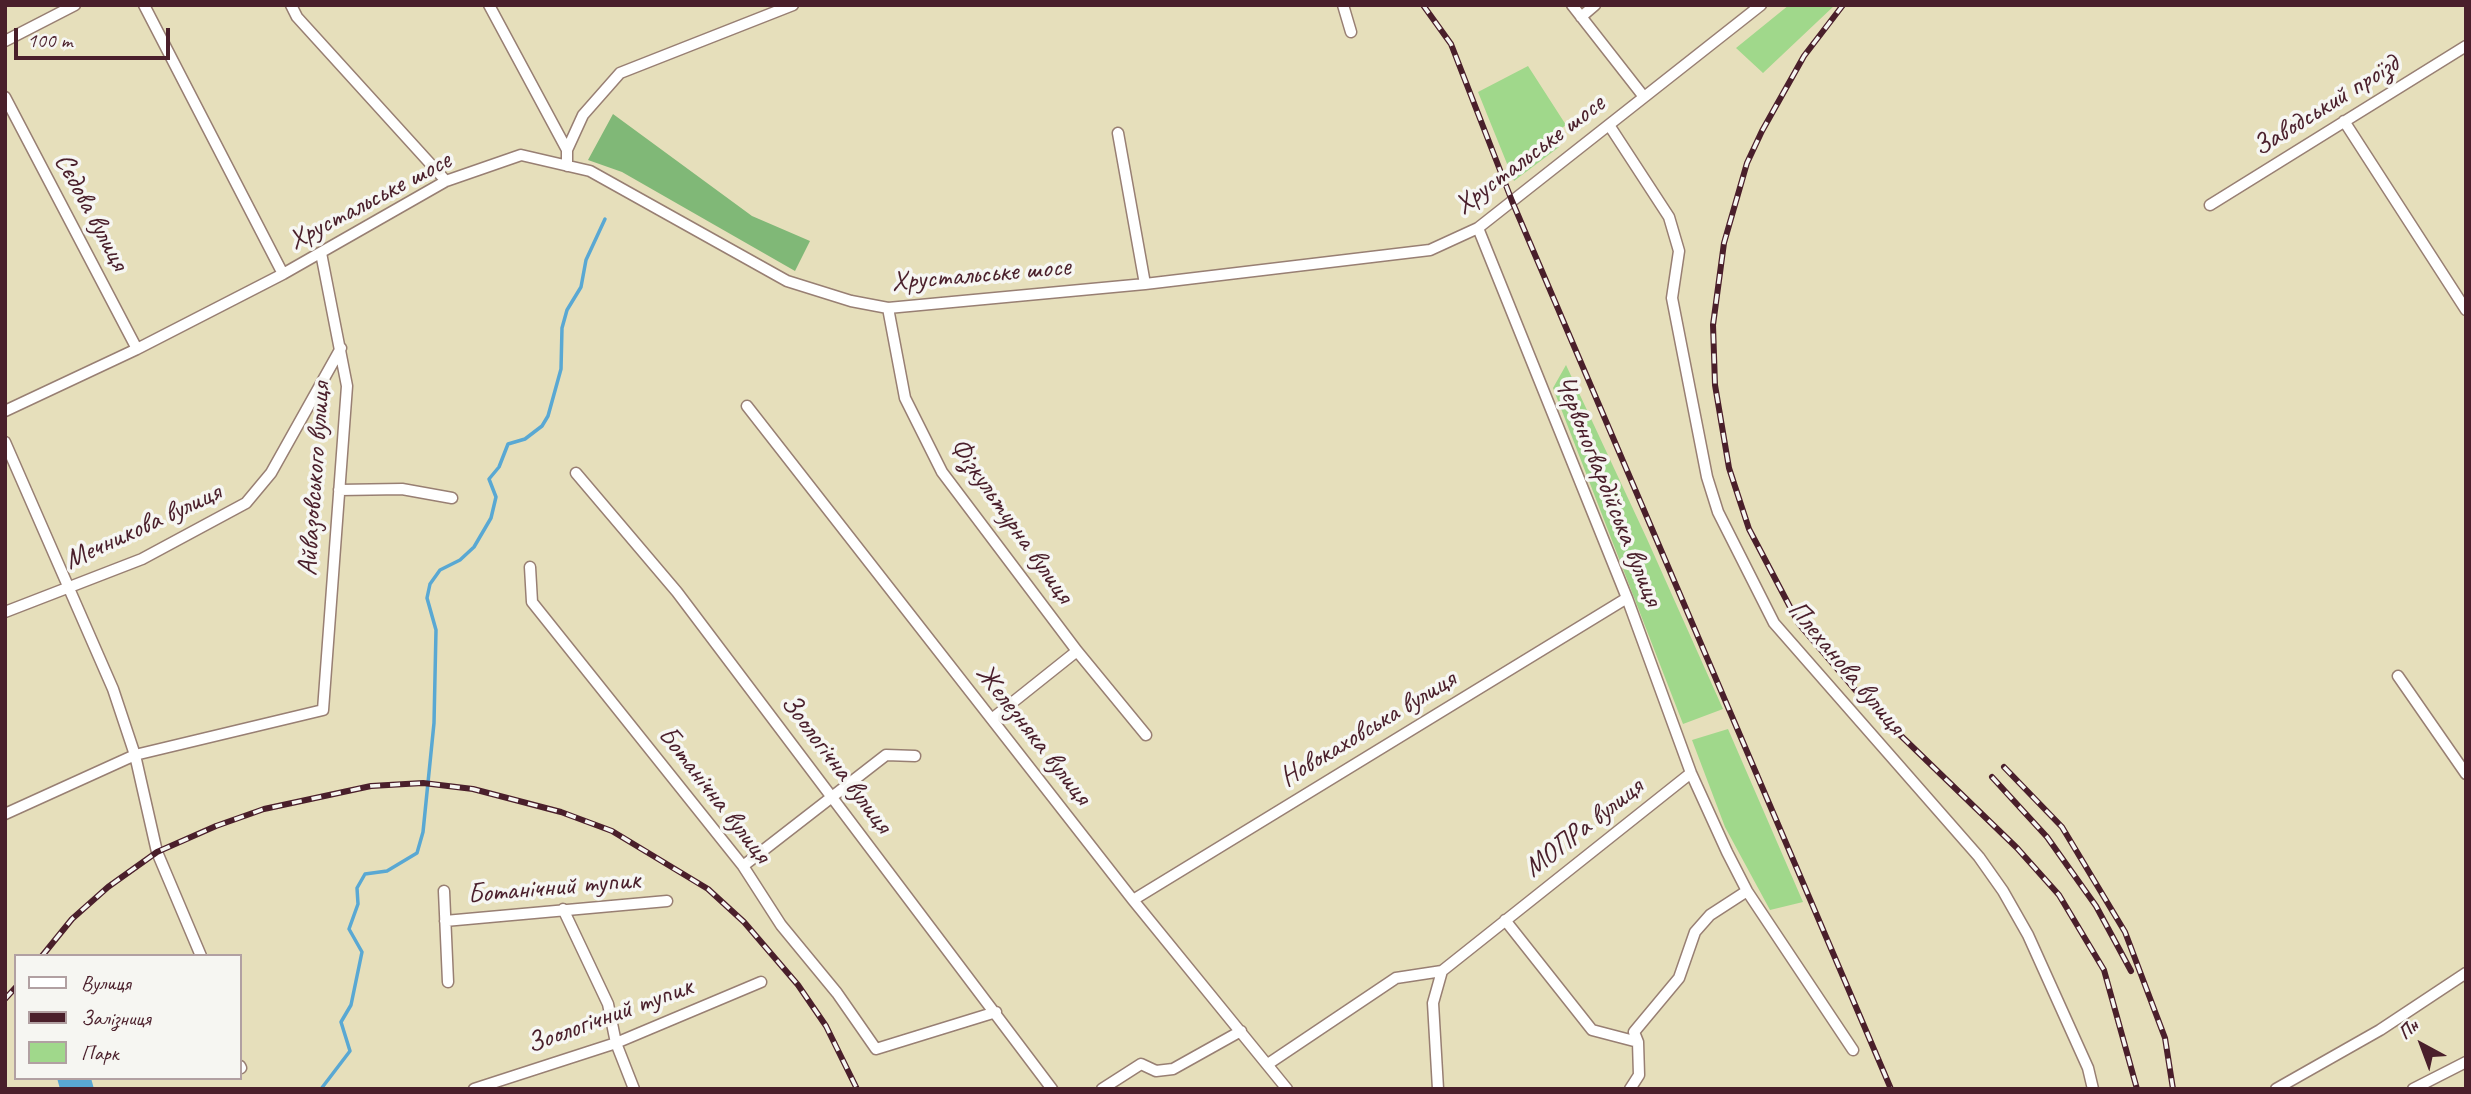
<!DOCTYPE html>
<html>
<head>
<meta charset="utf-8">
<style>
	body { margin:0 }
	#map { position:relative; width:2471px; height:1094px; overflow:hidden; background:#e6dfbb; font-family:Caveat,sans-serif }
	canvas { display:block }
	.frame { position:absolute; inset:0; border:7px solid #4a1f2b; pointer-events:none }
	.legend { position:absolute; left:14px; top:954px; width:228px; height:126px; box-sizing:border-box; background:#f6f6f2; border:2px solid #b1a0a2; margin:0; padding:9px 12px; list-style:none; font-size:21px; color:#4a1f2b }
	.legend li { display:flex; align-items:center; gap:14px; height:35px }
	.legend b { width:35px; border:2px solid #b1a0a2 }
	.north { position:absolute; left:2387px; top:1010px; width:70px; height:70px; -webkit-text-stroke:5px #f6f6f2; paint-order:stroke; rotate:319deg; font-size:19px; font-weight:700; line-height:28px; text-align:center; color:#4a1f2b }
	.north::after { content:''; display:block; margin:auto; width:24px; height:32px; background:#4a1f2b; clip-path:polygon(50% 0,100% 100%,50% 72%,0 100%) }
	.scale { position:absolute; left:14px; top:28px; width:156px; height:32px; box-sizing:border-box; border:4px solid #4a1f2b; border-top:0; padding-left:9px; font-size:21px; line-height:24px; white-space:nowrap; color:#4a1f2b; -webkit-text-stroke:5px #f6f6f2; paint-order:stroke }
</style>
</head>
<body>
<div id="map">
<canvas width="2471" height="1094"></canvas>
<div class="frame"></div>
<ul class="legend">
<li><b style="height:9px;background:#fff"></b>Вулиця</li>
<li><b style="height:9px;background:#4a1f2b"></b>Залізниця</li>
<li><b style="height:19px;background:#a0d88b"></b>Парк</li>
</ul>
<div class="north">Пн</div>
<div class="scale">100 m</div>
</div>
<script>
const g = document.querySelector('canvas').getContext('2d');
g.lineJoin = 'round';
function fill(path, color) { g.fillStyle = color; g.fill(path, 'evenodd'); }
const poly = rows => new Path2D(rows.map(r => 'M' + r).join(''));
function stroke(path, color, width, dash) { g.strokeStyle = color; g.lineWidth = width; g.lineCap = dash ? 'butt' : 'round'; g.setLineDash(dash || []); g.stroke(path); }
function label(font, color, halo, rows, align = 'center') {
  g.font = font + ' Caveat,sans-serif'; g.lineWidth = 7; g.setLineDash([]); g.textBaseline = 'middle'; g.strokeStyle = halo; g.fillStyle = color; for (const [text, x, y, turn = 0] of rows) {
    g.save(); g.translate(x, y); g.rotate((+turn || 0) * Math.PI / 180); g.textAlign = isNaN(turn) ? turn : align; if (halo) g.strokeText(text, 0, 0); g.fillText(text, 0, 0); g.restore();
  }
}
const green = poly([
	[1789,5,1835,5,1763,73,1736,48],
	[1528,66,1566,125,1552,135,1559,147,1514,181,1478,92],
	[1566,365,1647,539,1723,709,1683,724,1553,388],
	[1728,729,1803,902,1770,910,1725,827,1692,740]
]);
const forest = poly([
	[613,114,752,216,810,241,795,271,622,172,588,160]
]);
const water = poly([
	[57,1078,91,1078,94,1089,60,1089]
]);
const stream = poly([
	[321,1089,350,1051,341,1022,351,1005,362,952,349,929,358,904,357,888,365,874,387,871,417,853,423,832,434,723,436,630,427,598,430,584,440,570,460,560,474,547,491,518,496,497,489,479,499,467,508,444,525,439,542,426,548,416,561,369,562,328,567,310,581,287,586,260,605,219]
]);
const minor = poly([
	[144,5,283,274],
	[291,5,297,17,446,181],
	[489,5,567,150,567,166],
	[1343,5,1351,32],
	[1572,5,1644,97],
	[1581,17,1595,5],
	[5,41,75,5],
	[5,97,137,349],
	[2344,121,2466,310],
	[1609,125,1669,217,1679,251,1672,298,1707,477,1718,512,1774,623,1979,857,2003,891,2028,935,2088,1068,2093,1089],
	[1118,133,1145,284],
	[567,150,583,115,620,73,793,5],
	[2210,205,2466,46],
	[1478,228,1627,598,1691,773,1727,852,1747,891,1853,1050],
	[888,308,905,398,942,472,1077,651,1146,735],
	[747,406,1133,900,1287,1089],
	[5,411,137,349,283,274,446,181,521,155,590,171,787,281,851,301,888,308,1145,284,1430,250,1478,228,1761,5],
	[5,442,113,689,135,755,157,852,201,956],
	[576,473,677,592,1052,1089],
	[339,490,402,489,452,498],
	[530,567,532,602,743,866,781,925,837,993,876,1049,996,1012],
	[5,612,142,559,246,503,271,473,341,348],
	[2398,676,2466,774],
	[993,718,1077,651],
	[5,814,135,755,323,710,347,386,321,253],
	[743,866,886,755,915,756],
	[444,891,448,982],
	[1133,900,1627,598],
	[563,909,608,1004,616,1043,634,1089],
	[1505,920,1592,1030,1638,1042],
	[445,921,667,901],
	[1268,1064,1396,978,1442,971,1691,773],
	[240,1066,241,1068],
	[474,1089,616,1043,761,982],
	[1102,1089,1141,1064,1156,1071,1173,1069,1241,1031],
	[1438,1089,1433,1003,1442,971],
	[1630,1089,1639,1075,1638,1042,1634,1032,1679,978,1695,932,1710,915,1747,891],
	[2276,1089,2380,1030,2466,973],
	[2413,1089,2466,1062]
]);
const rail = poly([
	[1423,5,1451,44,1512,201,1891,1089],
	[1843,5,1804,56,1762,131,1747,163,1724,243,1713,325,1715,385,1729,468,1749,529,1799,624,1863,699,2017,848,2059,895,2104,970,2137,1089],
	[2004,767,2062,827,2125,932,2165,1038,2173,1089],
	[1992,777,2047,837,2096,906,2131,971],
	[42,956,72,919,108,887,157,852,216,826,264,809,371,786,423,783,473,789,561,812,612,831,708,889,744,922,798,985,826,1026,857,1089],
	[5,999,16,987]
]);
const streetNames = [
	["Заводський проїзд",2326,106,-32],
	["Хрустальське шосе",1530,155,-37],
	["Хрустальське шосе",370,201,-28],
	["Сєдова вулиця",91,212,62],
	["Хрустальське шосе",981,275,-5],
	["Айвазовського вулиця",315,479,-86],
	["Червоногвардійська вулиця",1608,491,68],
	["Фізкультурна вулиця",1011,521,55],
	["Мечникова вулиця",143,527,-25],
	["Плеханова вулиця",1846,668,50],
	["Новокаховська вулиця",1368,729,-31],
	["Железняка вулиця",1033,735,52],
	["Зоологічна вулиця",836,764,53],
	["Ботанічна вулиця",714,795,52],
	["МОПРа вулиця",1584,828,-38],
	["Ботанічний тупик",554,888,-5],
	["Зоологічний тупик",610,1016,-20]
];
fill(green, '#a0d88b');
fill(forest, '#80b877');
fill(water, '#59a8d3');
stroke(stream, '#59a8d3', 3.5);
stroke(minor, '#987f73', 13);
stroke(minor, '#fff', 10);
stroke(rail, '#4a1f2b', 6);
stroke(rail, '#f6f6f2', 3.5, [10]);
label('28px', '#4a1f2b', '#f6f6f2', streetNames);
</script>
</body>
</html>
